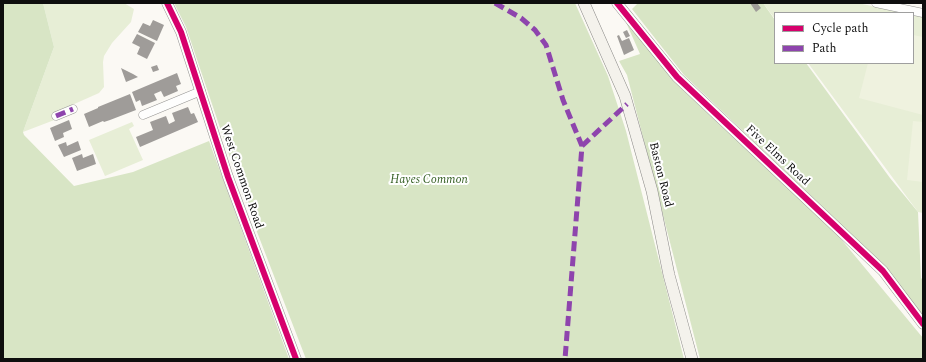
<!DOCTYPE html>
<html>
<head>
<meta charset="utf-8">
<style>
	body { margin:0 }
	#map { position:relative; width:926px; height:362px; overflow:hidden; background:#fbf9f4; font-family:Spectral,serif }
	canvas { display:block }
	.frame { position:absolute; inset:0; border:4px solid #0e0e0e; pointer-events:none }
	.legend { position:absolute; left:774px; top:12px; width:140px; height:52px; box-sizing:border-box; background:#fff; border:1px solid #9f9f9f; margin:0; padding:5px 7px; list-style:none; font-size:12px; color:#0e0e0e }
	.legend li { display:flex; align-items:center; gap:8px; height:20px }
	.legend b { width:20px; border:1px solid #9f9f9f }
</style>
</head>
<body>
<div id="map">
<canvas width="926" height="362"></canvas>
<div class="frame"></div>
<ul class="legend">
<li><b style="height:5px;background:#d6006c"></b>Cycle path</li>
<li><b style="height:5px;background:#8e44ad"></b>Path</li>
</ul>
</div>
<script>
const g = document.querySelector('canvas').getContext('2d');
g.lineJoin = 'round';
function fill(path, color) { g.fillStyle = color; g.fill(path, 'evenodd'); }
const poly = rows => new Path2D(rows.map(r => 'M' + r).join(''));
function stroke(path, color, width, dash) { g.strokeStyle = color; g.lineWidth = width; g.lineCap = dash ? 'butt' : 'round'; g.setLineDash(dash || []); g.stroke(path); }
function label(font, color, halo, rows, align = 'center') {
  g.font = font + ' Spectral,serif'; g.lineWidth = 4; g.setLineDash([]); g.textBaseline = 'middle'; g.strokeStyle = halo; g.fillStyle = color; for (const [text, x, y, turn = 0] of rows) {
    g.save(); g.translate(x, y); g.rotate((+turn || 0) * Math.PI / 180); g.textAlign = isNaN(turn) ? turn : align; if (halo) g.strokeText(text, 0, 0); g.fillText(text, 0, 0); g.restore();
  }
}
const green = poly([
	[43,3,124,3,134,9,131,22,112,43,104,56,103,62,104,87,99,93,54,113,57,119,23,132,54,47],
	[763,3,858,3,904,13,775,13,775,19],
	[913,15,923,17,923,213,918,212,808,63,913,63],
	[132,122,134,126,129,129,143,160,105,176,89,140]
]);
const forest = poly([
	[3,3,43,3,54,47,23,132,24,135,74,186,133,172,209,141,289,359,3,359],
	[174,3,575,3,608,76,626,131,684,359,306,359,242,193,186,27],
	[638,3,763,3,775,20,775,63,806,63,890,178,918,212,921,278,923,280,923,319,852,235,684,75,632,9],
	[625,20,684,91,836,233,923,338,923,359,700,359,627,75,619,61,640,54]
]);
const pitch = poly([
	[913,35,923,37,923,115,859,98,868,63,913,63],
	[913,121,923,122,923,182,907,180]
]);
const building = poly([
	[750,3,757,3,761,8,756,12],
	[153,20,164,25,157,41,138,32,143,23,150,26],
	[627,30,630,36,626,38,623,32],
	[137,34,155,43,147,59,137,54,140,47,132,43],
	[619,35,622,41,629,38,634,50,624,55,617,36],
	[157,65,159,70,153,72,151,67],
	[121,68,133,74,138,77,126,82],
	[177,73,181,84,176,86,178,91,164,97,161,91,154,94,157,100,142,106,140,100,136,102,132,92],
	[130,94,136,110,110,120,104,122,103,121,89,127,84,114,98,108,98,107],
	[188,107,191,114,194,113,198,122,140,147,136,137,153,130,150,122,166,116,169,124,175,121,172,113],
	[69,120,72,129,63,133,64,137,55,141,50,128],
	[78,141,81,150,64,157,58,145,66,142,67,146],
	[82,154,83,158,93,154,96,164,77,171,72,158]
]);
const minor = poly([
	[876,3,923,13],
	[143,115,201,91],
	[56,116,73,109]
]);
const tertiary = poly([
	[167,3,181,32,228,177,296,359],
	[617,3,677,77,883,271,923,324]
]);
const secondary = poly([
	[584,3,625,96,652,191,669,275,692,359]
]);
const quiet = poly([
	[495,3,521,18,535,30,546,45,563,100,582,146,565,359],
	[56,116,73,109],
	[582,146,627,104]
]);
const cycleway = poly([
	[167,3,181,32,228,177,296,359],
	[617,3,677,77,883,271,923,324]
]);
const streetNames = [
	["Five Elms Road",777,156,43],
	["Baston Road",660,175,76],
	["West Common Road",241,177,71]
];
const parkNames = [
	["Hayes Common",429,181]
];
fill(green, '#e7eed6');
fill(forest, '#d8e5c5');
fill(pitch, '#eff2df');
fill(building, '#9f9c99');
stroke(minor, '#959492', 9);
stroke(tertiary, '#959492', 11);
stroke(secondary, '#8b8a88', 12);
stroke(minor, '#fefefd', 8);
stroke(tertiary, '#fefefd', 10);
stroke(secondary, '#f4f2ec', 11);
stroke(quiet, '#8e44ad', 5, [10, 5]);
stroke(cycleway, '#d6006c', 6);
label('12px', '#0e0e0e', '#fff', streetNames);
label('italic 12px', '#366025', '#fff', parkNames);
</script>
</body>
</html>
